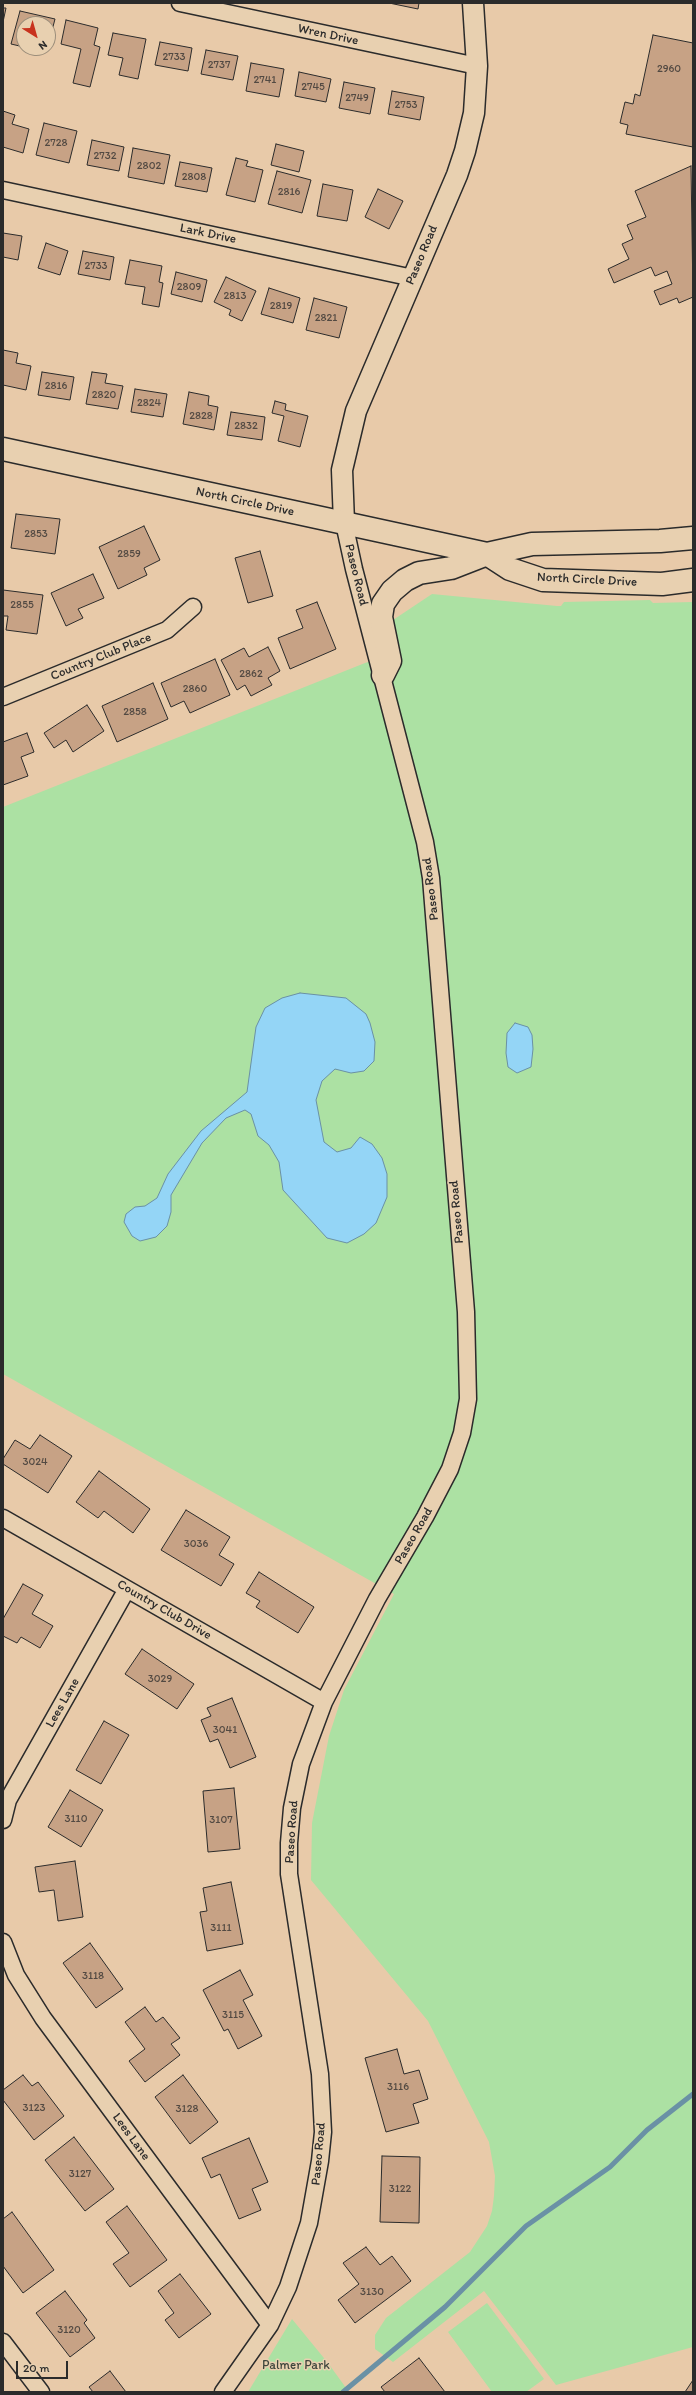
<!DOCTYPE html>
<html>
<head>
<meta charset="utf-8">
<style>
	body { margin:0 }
	#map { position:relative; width:696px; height:2395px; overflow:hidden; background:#e8caa9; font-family:Itim,sans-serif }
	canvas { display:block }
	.frame { position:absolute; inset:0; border:4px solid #2b2b2b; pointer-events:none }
	.north { position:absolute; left:16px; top:16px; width:40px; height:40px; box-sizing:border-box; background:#e8d0b0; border:1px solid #9c8e7b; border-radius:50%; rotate:143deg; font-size:11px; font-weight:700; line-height:16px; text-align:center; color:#2b2b2b }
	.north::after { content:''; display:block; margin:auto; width:14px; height:18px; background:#c8321e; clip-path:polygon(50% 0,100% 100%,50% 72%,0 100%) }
	.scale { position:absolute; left:16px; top:2361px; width:52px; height:18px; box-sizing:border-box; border:2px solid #2b2b2b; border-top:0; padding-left:5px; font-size:12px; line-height:14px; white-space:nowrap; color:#2b2b2b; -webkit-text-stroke:3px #e8d0b0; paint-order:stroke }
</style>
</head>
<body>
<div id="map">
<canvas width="696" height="2395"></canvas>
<div class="frame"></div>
<div class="north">N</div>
<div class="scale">20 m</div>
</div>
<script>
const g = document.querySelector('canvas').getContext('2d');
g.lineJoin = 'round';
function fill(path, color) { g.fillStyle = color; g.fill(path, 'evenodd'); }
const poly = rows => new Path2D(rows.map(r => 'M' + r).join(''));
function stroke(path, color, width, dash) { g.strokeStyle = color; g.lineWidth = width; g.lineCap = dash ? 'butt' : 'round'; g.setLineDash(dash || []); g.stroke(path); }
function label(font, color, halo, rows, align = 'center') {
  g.font = font + ' Itim,sans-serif'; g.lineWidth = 3; g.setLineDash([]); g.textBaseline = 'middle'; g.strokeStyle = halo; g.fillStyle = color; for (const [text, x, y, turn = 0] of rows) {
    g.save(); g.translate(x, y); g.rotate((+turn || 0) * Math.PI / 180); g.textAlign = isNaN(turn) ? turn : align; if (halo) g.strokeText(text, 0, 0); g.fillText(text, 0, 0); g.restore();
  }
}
const green = poly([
	[432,594,557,606,561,606,564,602,650,600,653,603,693,602,693,2347,556,2385,484,2291,393,2362,375,2349,375,2335,386,2318,470,2252,487,2226,492,2211,494,2196,495,2176,489,2142,428,2021,311,1880,312,1823,329,1736,344,1690,394,1594,3,1374,3,807,365,663,392,654,387,624],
	[487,2303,544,2379,526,2392,492,2392,448,2332],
	[292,2319,328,2363,349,2392,248,2392]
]);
const water = poly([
	[300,993,346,998,366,1014,370,1023,375,1042,374,1061,364,1071,351,1073,335,1069,322,1081,316,1100,324,1142,337,1152,351,1148,360,1137,372,1144,382,1158,387,1174,387,1197,376,1223,364,1234,347,1243,327,1238,283,1190,279,1162,269,1145,258,1136,251,1114,245,1110,226,1118,202,1143,171,1195,171,1212,167,1226,156,1237,140,1241,132,1236,124,1222,126,1214,135,1207,145,1206,157,1198,168,1174,201,1131,247,1092,256,1027,265,1008,282,998,300,993],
	[515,1023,528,1027,532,1035,533,1049,531,1067,517,1073,508,1067,506,1053,507,1033,515,1023]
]);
const stream = poly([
	[343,2392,445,2307,526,2226,610,2167,647,2130,693,2094]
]);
const building = poly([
	[389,3,419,3,418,9,389,3],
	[3,8,6,8,3,22,3,8],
	[20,11,55,19,49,42,48,24,24,24,24,47,11,44,20,11],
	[66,20,98,28,94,45,100,47,90,87,73,83,81,49,61,44,66,20],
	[113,33,146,39,138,79,119,75,123,58,108,55,113,33],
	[653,35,693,43,693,147,626,134,628,125,620,123,625,102,633,104,635,94,640,96,653,35],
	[160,42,192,48,188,71,155,65,160,42],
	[206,50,238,56,233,80,201,74,206,50],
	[251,63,284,69,279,97,246,91,251,63],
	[299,72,331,79,326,102,295,96,299,72],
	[344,82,375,88,370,114,339,108,344,82],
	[392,91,424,97,420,120,388,114,392,91],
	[3,111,15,115,12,124,29,129,23,153,3,147,3,111],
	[44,123,77,131,69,163,36,155,44,123],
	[92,140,124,147,119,171,87,165,92,140],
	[276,144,304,151,299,172,271,165,276,144],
	[133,148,170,155,164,184,128,177,133,148],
	[236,158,248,161,246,166,263,170,255,202,226,195,236,158],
	[180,162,212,168,207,192,175,186,180,162],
	[691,166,693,297,679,303,677,298,660,305,654,291,672,284,667,271,655,276,651,267,614,283,608,269,629,259,622,244,633,239,627,225,646,217,635,191,691,166],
	[277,171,311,180,302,213,268,204,277,171],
	[323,184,353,190,347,221,317,216,323,184],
	[378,189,403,201,389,229,365,217,378,189],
	[3,233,22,236,18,260,3,257,3,233],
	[46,243,68,251,60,275,38,268,46,243],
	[83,251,114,257,110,280,78,274,83,251],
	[130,260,162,266,159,282,163,283,159,307,142,304,145,287,125,284,130,260],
	[176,272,207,280,202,302,171,294,176,272],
	[226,277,256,291,242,321,229,315,231,310,214,302,226,277],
	[269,288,300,298,293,323,261,314,269,288],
	[314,298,347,307,339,338,306,330,314,298],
	[3,350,18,353,16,363,31,366,26,390,3,385,3,350],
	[42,372,74,377,70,400,38,395,42,372],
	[92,372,107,374,105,383,123,386,118,409,86,404,92,372],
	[135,389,167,394,163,417,131,412,135,389],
	[189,392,209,396,208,405,218,407,214,430,183,424,189,392],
	[275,401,286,404,285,410,308,416,300,447,278,441,284,416,272,413,275,401],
	[231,412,265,417,262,440,227,435,231,412],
	[16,514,60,519,55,554,11,548,16,514],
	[144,526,160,560,144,568,147,575,118,589,99,547,144,526],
	[260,551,273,596,248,603,235,558,260,551],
	[93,574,104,598,78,609,83,618,66,626,51,593,93,574],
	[3,590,43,595,37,634,6,630,8,616,3,616,3,590],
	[317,602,336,649,290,669,278,638,303,628,296,610,317,602],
	[268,647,280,671,268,678,272,685,251,696,245,685,237,690,221,660,244,648,249,657,268,647],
	[215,659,230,695,190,713,184,701,171,707,161,683,215,659],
	[153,683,168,719,117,742,102,706,153,683],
	[87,705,104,731,73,752,66,740,54,748,44,733,87,705],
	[27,733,34,752,21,757,28,776,3,785,3,742,27,733],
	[40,1435,72,1456,48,1493,3,1464,3,1459,15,1440,30,1449,40,1435],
	[99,1471,150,1509,133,1533,104,1511,98,1518,76,1502,99,1471],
	[186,1510,230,1537,219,1555,234,1564,221,1586,161,1550,186,1510],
	[259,1572,314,1607,298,1633,256,1607,260,1601,246,1593,259,1572],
	[23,1584,43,1595,32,1614,53,1626,40,1648,21,1637,17,1643,3,1636,3,1619,23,1584],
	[142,1649,194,1684,177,1709,125,1674,142,1649],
	[232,1698,256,1757,230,1768,218,1739,210,1742,201,1720,211,1716,207,1708,232,1698],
	[104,1721,129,1735,101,1784,76,1770,104,1721],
	[234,1788,240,1849,208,1852,203,1791,234,1788],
	[70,1790,103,1810,81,1847,48,1827,70,1790],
	[75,1861,83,1917,58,1921,54,1890,39,1892,35,1867,75,1861],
	[231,1882,243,1944,207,1951,200,1912,207,1911,203,1888,231,1882],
	[90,1943,123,1989,96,2008,63,1963,90,1943],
	[240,1970,253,1995,243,2000,262,2036,238,2049,228,2029,224,2031,203,1990,240,1970],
	[145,2007,156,2022,163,2017,180,2038,171,2044,180,2055,145,2082,129,2061,145,2049,125,2022,145,2007],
	[397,2049,404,2074,419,2070,428,2099,413,2104,419,2123,386,2132,365,2058,397,2049],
	[23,2075,32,2086,38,2082,64,2116,34,2140,3,2100,3,2090,23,2075],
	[183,2075,218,2122,190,2144,155,2097,183,2075],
	[74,2137,114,2189,85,2211,45,2160,74,2137],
	[249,2138,268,2182,252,2189,261,2210,239,2219,220,2174,211,2178,202,2158,249,2138],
	[382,2156,420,2157,419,2223,380,2222,382,2156],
	[127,2206,167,2260,130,2287,113,2264,129,2253,106,2222,127,2206],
	[12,2212,54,2270,23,2293,3,2266,3,2219,12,2212],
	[366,2247,380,2265,392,2256,411,2281,355,2323,338,2300,359,2284,343,2263,366,2247],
	[180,2274,211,2314,179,2338,165,2320,174,2313,158,2291,180,2274],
	[65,2291,87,2320,84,2323,95,2338,70,2357,36,2313,65,2291],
	[419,2358,445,2392,385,2392,381,2387,419,2358],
	[110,2371,126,2392,93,2392,89,2387,110,2371],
	[693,2380,693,2392,685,2392,693,2380]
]);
const minor = poly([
	[180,3,477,66],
	[3,190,413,278],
	[3,697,167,630,193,607],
	[3,1518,324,1702],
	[3,1820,8,1800,127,1589],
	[3,1942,16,1975,43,2018,270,2325],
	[3,2342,41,2392],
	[223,2392,270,2325,288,2287,309,2223,320,2161,323,2132,320,2074,289,1874,289,1843,292,1808,301,1764,324,1702,377,1599,425,1517,450,1469,462,1433,468,1399,466,1312,431,878,425,842,354,569,344,523]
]);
const tertiary = poly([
	[344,523,342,470,356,411,457,175,465,151,474,113,477,66,473,3]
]);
const primary = poly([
	[3,449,487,554,510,569,543,580,662,584,693,580],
	[383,675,390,661,381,617,383,604,392,591,405,580,419,573,451,568,487,554,532,544,660,541,693,538]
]);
const numberNames = [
	["2733",174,57],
	["2737",219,65],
	["2960",669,69],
	["2741",265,80],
	["2745",313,87],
	["2749",357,98],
	["2753",406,105],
	["2728",56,143],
	["2732",105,156],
	["2802",149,166],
	["2808",194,177],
	["2816",289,192],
	["2733",96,266],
	["2809",189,287],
	["2813",235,296],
	["2819",281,306],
	["2821",326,318],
	["2816",56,386],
	["2820",104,395],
	["2824",149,403],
	["2828",201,416],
	["2832",246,426],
	["2853",36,534],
	["2859",129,554],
	["2855",22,605],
	["2862",251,674],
	["2860",195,689],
	["2858",135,712],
	["3024",35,1462],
	["3036",196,1544],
	["3029",160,1679],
	["3041",225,1730],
	["3110",76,1819],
	["3107",221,1820],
	["3111",221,1928],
	["3118",93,1976],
	["3115",233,2015],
	["3116",398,2087],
	["3123",34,2108],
	["3128",187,2109],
	["3127",80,2174],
	["3122",400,2189],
	["3130",372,2292],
	["3120",69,2330]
];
const streetNames = [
	["Wren Drive",328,35,12],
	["Lark Drive",208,234,12],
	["Paseo Road",422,255,-67],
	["North Circle Drive",245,502,12],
	["Paseo Road",356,575,76],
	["North Circle Drive",587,580,3],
	["Country Club Place",101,657,-22],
	["Paseo Road",431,889,-97],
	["Paseo Road",457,1212,-95],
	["Paseo Road",414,1536,-60],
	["Country Club Drive",164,1610,30],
	["Lees Lane",63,1703,-60],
	["Paseo Road",292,1832,-86],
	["Lees Lane",131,2137,54],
	["Paseo Road",319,2154,-85]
];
const parkNames = [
	["Palmer Park",296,2366]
];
fill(green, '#ace1a3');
fill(water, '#94d5f6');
stroke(water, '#6a91a5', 1);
stroke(stream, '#6a91a5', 5);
fill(building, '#c7a285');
stroke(building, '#2b2b2b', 1);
stroke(minor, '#2b2b2b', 19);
stroke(tertiary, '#2b2b2b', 23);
stroke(primary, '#2b2b2b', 25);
stroke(minor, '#e8d0b0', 16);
stroke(tertiary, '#e8d0b0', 20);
stroke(primary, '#e8d0b0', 22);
label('11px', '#524942', null, numberNames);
label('13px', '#2b2b2b', '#e8d0b0', streetNames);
label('13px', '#3e463d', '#e8d0b0', parkNames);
</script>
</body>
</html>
